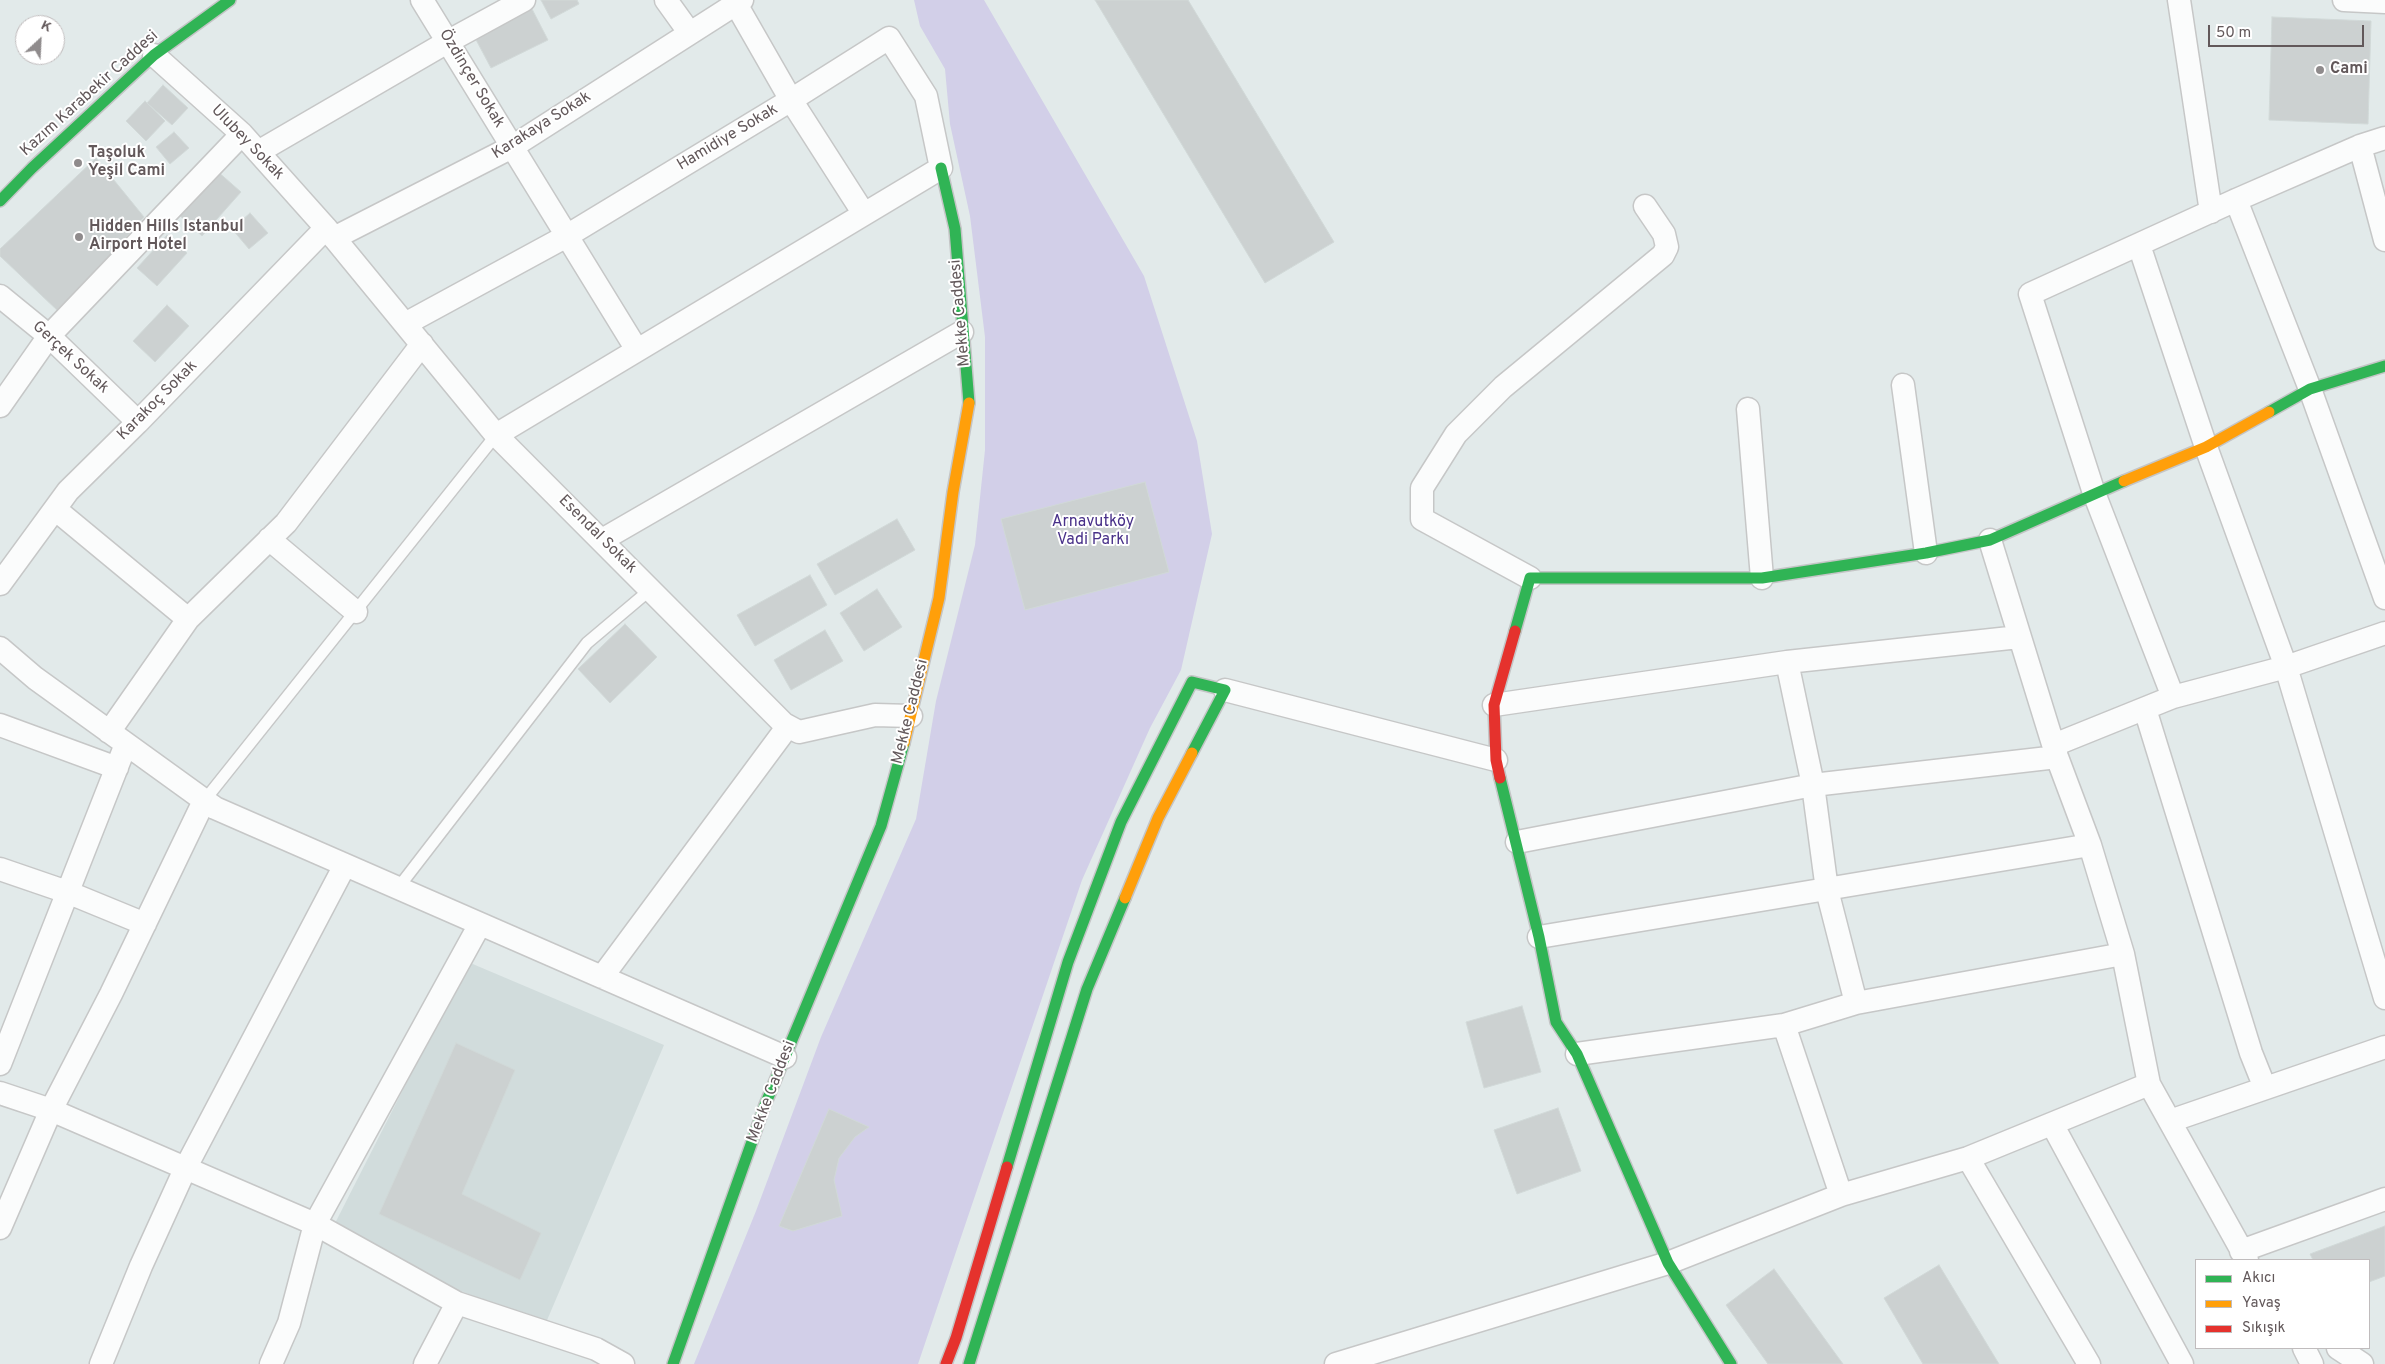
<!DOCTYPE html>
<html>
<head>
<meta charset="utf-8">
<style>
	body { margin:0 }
	#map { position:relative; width:2385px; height:1364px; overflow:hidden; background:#e2eaea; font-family:Overpass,sans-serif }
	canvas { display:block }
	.legend { position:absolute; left:2195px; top:1259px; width:175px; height:90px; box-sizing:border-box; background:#fff; border:1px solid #c0bcbd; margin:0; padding:6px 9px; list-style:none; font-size:15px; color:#62585a }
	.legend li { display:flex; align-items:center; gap:10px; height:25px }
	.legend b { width:25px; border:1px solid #c0bcbd }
	.north { position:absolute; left:15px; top:15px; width:50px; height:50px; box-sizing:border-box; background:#fff; border:1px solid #c0bcbd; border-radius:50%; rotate:25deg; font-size:14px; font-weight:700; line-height:20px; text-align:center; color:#62585a }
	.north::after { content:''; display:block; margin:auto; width:18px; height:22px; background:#8f8b8c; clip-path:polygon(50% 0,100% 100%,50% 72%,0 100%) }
	.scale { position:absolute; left:2208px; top:25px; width:156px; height:22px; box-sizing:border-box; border:2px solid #62585a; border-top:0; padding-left:6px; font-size:15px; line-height:18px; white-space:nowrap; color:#62585a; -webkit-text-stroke:4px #fff; paint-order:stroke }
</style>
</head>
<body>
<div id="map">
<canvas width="2385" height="1364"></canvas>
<ul class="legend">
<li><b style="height:6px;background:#30b455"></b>Akıcı</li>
<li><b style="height:6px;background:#ff9f0a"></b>Yavaş</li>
<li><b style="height:6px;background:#e5322d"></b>Sıkışık</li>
</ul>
<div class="north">K</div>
<div class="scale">50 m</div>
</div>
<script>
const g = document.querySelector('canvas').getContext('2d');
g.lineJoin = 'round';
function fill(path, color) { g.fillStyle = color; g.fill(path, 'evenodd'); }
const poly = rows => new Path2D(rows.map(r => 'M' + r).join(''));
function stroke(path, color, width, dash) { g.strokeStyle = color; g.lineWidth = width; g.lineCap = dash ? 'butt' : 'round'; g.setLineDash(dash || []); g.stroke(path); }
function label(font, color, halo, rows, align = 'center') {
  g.font = font + ' Overpass,sans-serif'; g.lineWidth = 4; g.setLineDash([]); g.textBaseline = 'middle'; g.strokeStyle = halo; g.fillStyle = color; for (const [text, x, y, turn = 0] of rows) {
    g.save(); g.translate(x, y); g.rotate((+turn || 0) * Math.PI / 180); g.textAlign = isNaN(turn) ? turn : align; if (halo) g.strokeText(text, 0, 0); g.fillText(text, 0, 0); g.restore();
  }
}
const education = poly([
	[468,962,664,1045,545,1325,328,1237]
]);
const green = poly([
	[914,0,984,0,1144,276,1197,441,1212,534,1181,670,1150,728,1082,880,918,1364,694,1364,756,1211,821,1037,916,819,936,701,975,545,985,450,985,337,970,216,950,124,945,69,920,26]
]);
const building = poly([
	[541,0,577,0,579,4,551,19,541,0],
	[1095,0,1188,0,1334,242,1265,283,1095,0],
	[531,7,548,40,491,68,474,36,531,7],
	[2272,17,2371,21,2368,124,2269,120,2272,17],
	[163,85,188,108,172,125,147,103,163,85],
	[145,101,165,121,146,141,126,121,145,101],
	[174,132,189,148,170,164,156,147,174,132],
	[96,158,144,217,59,312,0,256,0,249,96,158],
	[216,170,241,192,202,236,178,214,216,170],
	[250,213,268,233,249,249,232,229,250,213],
	[167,235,187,253,157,286,137,268,167,235],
	[167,305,189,326,155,362,133,341,167,305],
	[1145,482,1169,572,1025,610,1001,519,1145,482],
	[897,519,915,550,835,595,817,564,897,519],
	[810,575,827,605,755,646,737,615,810,575],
	[877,589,902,627,864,651,840,613,877,589],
	[625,624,657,657,610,703,578,669,625,624],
	[825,630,843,661,791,690,774,660,825,630],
	[1522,1006,1541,1072,1484,1088,1466,1022,1522,1006],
	[456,1043,515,1070,462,1194,541,1233,520,1280,379,1214,456,1043],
	[1558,1108,1581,1171,1517,1194,1494,1130,1558,1108],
	[829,1109,869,1127,855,1137,839,1158,834,1180,842,1216,793,1231,779,1226,829,1109],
	[2385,1226,2385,1276,2369,1282,2369,1260,2313,1260,2310,1254,2385,1226],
	[1939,1265,1999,1364,1923,1364,1884,1298,1939,1265],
	[1774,1269,1843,1364,1768,1364,1726,1305,1774,1269]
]);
const lane = poly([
	[204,801,496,435],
	[398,888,587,643,651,589]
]);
const street = poly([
	[422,0,637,350],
	[666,0,689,32],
	[2179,0,2211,212],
	[2344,0,2385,2],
	[736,4,791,100,864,214],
	[154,55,242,134,326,228,496,435,784,724,799,732,875,715,911,716],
	[2360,146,2385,240],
	[258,152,449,41,524,0],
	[2236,200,2310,389,2385,598],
	[334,238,512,147,742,0],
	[2139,245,2206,447,2286,667,2385,998],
	[0,296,49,336,138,422],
	[405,324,565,237,791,100,889,38,926,96,941,168,496,435],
	[1903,385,1926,553],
	[0,406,49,336,242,134],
	[1748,409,1762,578],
	[55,509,188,619],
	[269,539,356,612],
	[602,540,962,332],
	[1990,540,2057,757,2090,845,2123,954,2149,1084,2247,1260],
	[1530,578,1422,519,1422,488,1456,434,1503,387,1663,255,1667,247,1664,234,1645,206],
	[0,584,68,491,138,422,326,228],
	[0,648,35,678,215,808,785,1057],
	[1787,662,1813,785,1827,890,1856,1003],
	[1225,690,1496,760],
	[2173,697,2094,493,2030,294,2236,200,2360,146,2385,138],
	[1494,705,1787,662,2019,637],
	[2145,709,2251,1053,2265,1088],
	[0,725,117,768],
	[109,732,188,619,286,523,422,344],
	[2054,745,2173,697,2286,667,2385,633],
	[1517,842,1813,785,2057,757],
	[0,869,67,892,145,924],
	[1539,937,2090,845],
	[602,977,788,726],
	[1784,1025,1841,1195],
	[1577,1054,1784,1025,1856,1003,2123,954],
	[0,1064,126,744],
	[0,1093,51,1110,315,1224,457,1303,596,1349,623,1364],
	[2170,1121,2385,1047],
	[2052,1124,2182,1364],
	[1968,1158,2089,1364],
	[0,1228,51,1110,111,994,204,801],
	[2241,1251,2385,1199],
	[2304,1348,2312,1364],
	[2338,1348,2362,1364],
	[101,1364,141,1266,186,1167,345,865],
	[271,1364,289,1323,315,1224,480,924],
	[425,1364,457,1303],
	[1336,1364,1668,1263,1841,1195,1968,1158,2149,1084]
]);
const fast = poly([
	[941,168,955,229,969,403],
	[0,201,32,168,154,55,230,0],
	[2269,412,2310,389,2385,366],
	[1515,631,1530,578,1762,578,1926,553,1990,540,2124,481],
	[1500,778,1539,937,1556,1022,1577,1054,1668,1263,1731,1364],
	[1007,1167,1068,962,1121,822,1192,682,1225,690,1192,753],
	[673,1364,765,1105,881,826,904,743],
	[969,1364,1087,989,1125,898]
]);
const slow = poly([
	[2124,481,2206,447,2269,412],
	[904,743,939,598,953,492,969,403],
	[1125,898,1158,818,1192,753]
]);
const jam = poly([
	[1500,778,1496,760,1494,705,1515,631],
	[946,1364,956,1338,1007,1167]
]);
const markers = [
	[2320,70,5,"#8f8b8c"],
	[78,163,5,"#8f8b8c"],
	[79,237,5,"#8f8b8c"]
];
const poiNames = [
	["Cami",2330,70],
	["Taşoluk",88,154],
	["Yeşil Cami",88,172],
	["Hidden Hills Istanbul",89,228],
	["Airport Hotel",89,246]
];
const streetNames = [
	["Özdinçer Sokak",471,79,59],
	["Kazım Karabekir Caddesi",90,94,-42],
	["Karakaya Sokak",542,126,-32],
	["Hamidiye Sokak",728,138,-31],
	["Ulubey Sokak",247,143,46],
	["Mekke Caddesi",961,313,-95],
	["Gerçek Sokak",70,358,43],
	["Karakoç Sokak",158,401,-45],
	["Esendal Sokak",597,535,45],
	["Mekke Caddesi",911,712,-76],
	["Mekke Caddesi",772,1092,-69]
];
const parkNames = [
	["Arnavutköy",1093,523],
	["Vadi Parkı",1093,541]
];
fill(education, '#d1dcdc');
fill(green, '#d2cfe8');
fill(building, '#ccd1d1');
stroke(building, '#d1d9d8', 1);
stroke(lane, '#c6c7c7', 14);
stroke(street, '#c6c7c7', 25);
stroke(fast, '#c4c5c6', 14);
stroke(slow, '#c4c5c6', 14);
stroke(jam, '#c4c5c6', 14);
stroke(lane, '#fbfcfc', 11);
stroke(street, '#fbfcfc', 22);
stroke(fast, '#30b455', 11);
stroke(slow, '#ff9f0a', 11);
stroke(jam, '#e5322d', 11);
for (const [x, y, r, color] of markers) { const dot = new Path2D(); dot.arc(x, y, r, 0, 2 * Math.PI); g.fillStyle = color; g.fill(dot); stroke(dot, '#fff', 2); }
label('bold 16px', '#62585a', '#fff', poiNames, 'left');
label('16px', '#62585a', '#fff', streetNames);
label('16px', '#483089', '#fff', parkNames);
</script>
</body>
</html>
